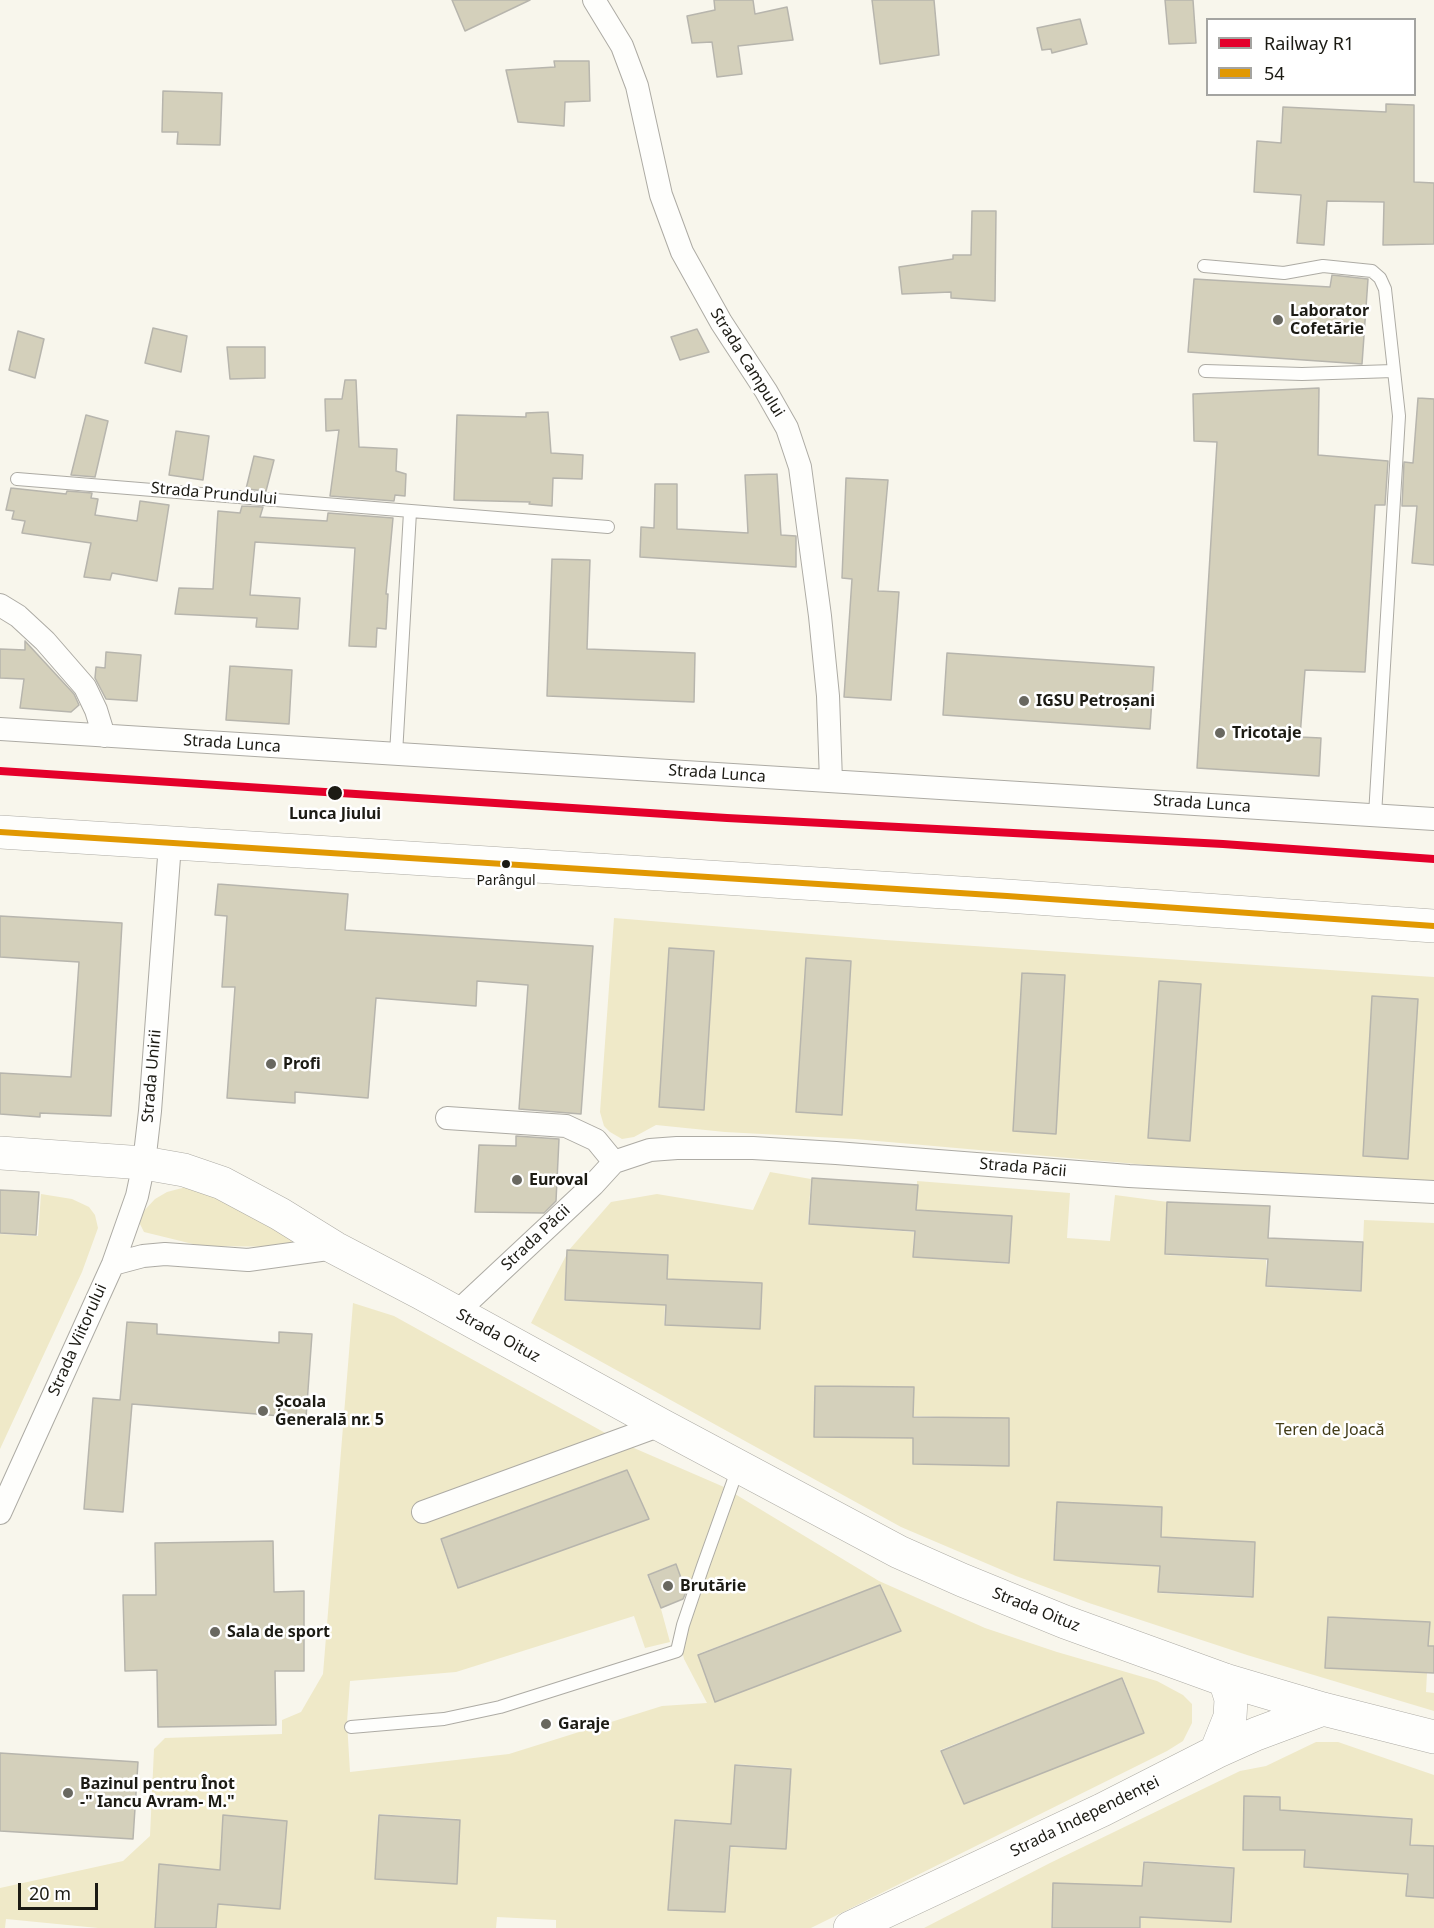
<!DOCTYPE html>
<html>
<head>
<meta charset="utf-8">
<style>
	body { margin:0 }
	#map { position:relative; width:1434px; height:1928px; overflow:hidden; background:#f8f6ec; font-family:"Noto Sans",sans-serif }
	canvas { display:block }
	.legend { position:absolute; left:1206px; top:18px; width:210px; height:78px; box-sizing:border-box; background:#fff; border:2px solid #a4a4a1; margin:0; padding:8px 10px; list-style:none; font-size:18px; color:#1c1b14 }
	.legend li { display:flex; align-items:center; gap:12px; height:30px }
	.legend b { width:30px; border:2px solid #a4a4a1 }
	.scale { position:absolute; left:18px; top:1883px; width:80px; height:27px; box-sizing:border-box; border:3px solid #1c1b14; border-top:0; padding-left:8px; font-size:18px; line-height:21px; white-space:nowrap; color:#1c1b14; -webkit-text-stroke:4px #fff; paint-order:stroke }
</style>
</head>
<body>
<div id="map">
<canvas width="1434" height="1928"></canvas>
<ul class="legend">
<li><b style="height:8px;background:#e4002b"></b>Railway R1</li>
<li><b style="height:8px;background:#e19802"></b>54</li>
</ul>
<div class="scale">20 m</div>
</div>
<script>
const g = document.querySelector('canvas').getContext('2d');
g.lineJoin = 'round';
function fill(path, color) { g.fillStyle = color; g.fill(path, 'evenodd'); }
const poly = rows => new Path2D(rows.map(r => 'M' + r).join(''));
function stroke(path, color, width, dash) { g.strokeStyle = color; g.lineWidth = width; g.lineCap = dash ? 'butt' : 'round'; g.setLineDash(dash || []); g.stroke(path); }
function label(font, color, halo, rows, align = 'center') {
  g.font = font + ' "Noto Sans",sans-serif'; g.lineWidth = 5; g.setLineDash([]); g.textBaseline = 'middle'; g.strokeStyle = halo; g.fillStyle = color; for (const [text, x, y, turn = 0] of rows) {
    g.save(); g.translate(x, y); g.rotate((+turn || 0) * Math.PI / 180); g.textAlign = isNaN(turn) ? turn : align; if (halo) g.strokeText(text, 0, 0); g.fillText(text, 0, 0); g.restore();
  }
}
const green = poly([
	[614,918,885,940,1434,977,1434,1181,1170,1167,855,1139,725,1132,656,1125,634,1137,622,1139,610,1132,604,1126,600,1112],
	[770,1172,811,1179,808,1224,914,1232,913,1256,1008,1264,1012,1217,917,1210,917,1181,1070,1193,1067,1238,1110,1241,1115,1195,1168,1202,1165,1255,1266,1260,1266,1287,1361,1292,1364,1220,1434,1223,1434,1646,1428,1646,1429,1622,1328,1617,1326,1668,1427,1673,1426,1692,1434,1693,1434,1711,1247,1655,1089,1603,1016,1576,901,1527,531,1323,569,1250,611,1202,657,1194,753,1210],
	[569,1250,668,1255,667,1280,762,1283,758,1328,664,1325,665,1304,564,1301],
	[814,1386,914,1387,913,1416,1008,1419,1009,1465,913,1464,913,1438,814,1436],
	[1057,1502,1162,1507,1161,1538,1255,1542,1251,1598,1158,1593,1159,1566,1053,1560],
	[186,1187,204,1188,301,1245,300,1247,201,1246,144,1232,139,1222,141,1214,155,1199,167,1192],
	[41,1194,72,1199,89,1207,95,1215,98,1228,82,1272,0,1449,0,1234,38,1236],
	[353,1303,394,1316,627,1445,724,1487,687,1595,674,1564,647,1575,661,1609,670,1642,645,1648,634,1616,456,1672,350,1681,347,1722,350,1772,509,1754,662,1706,707,1703,684,1659,681,1646,688,1621,735,1494,879,1581,985,1628,1057,1652,1157,1681,1183,1695,1192,1704,1192,1723,1183,1741,1167,1751,811,1928,556,1928,556,1920,497,1917,496,1928,98,1928,6,1919,5,1928,0,1928,0,1888,123,1861,150,1836,154,1749,165,1738,282,1734,282,1720,301,1712,323,1674],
	[627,1470,649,1519,458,1588,440,1539],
	[881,1585,900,1631,715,1702,698,1654],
	[1123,1678,1144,1733,964,1804,940,1750],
	[735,1764,791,1768,786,1849,731,1847,725,1912,668,1910,675,1819,731,1824],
	[378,1814,460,1819,457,1883,376,1879],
	[1316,1742,1338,1742,1434,1775,1434,1846,1410,1844,1412,1818,1308,1812,1304,1866,1407,1874,1406,1896,1434,1898,1434,1928,1141,1928,1141,1916,1232,1922,1234,1867,1143,1861,1142,1886,1053,1883,1051,1928,924,1928,1050,1863,1240,1771,1266,1766],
	[1244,1796,1280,1796,1279,1850,1243,1849]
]);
const building = poly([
	[452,0,530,0,465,31,452,0],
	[714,0,753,0,755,14,787,7,793,40,738,46,742,74,717,77,712,42,692,43,687,16,715,10,714,0],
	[872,0,934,0,939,55,880,64,872,0],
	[1165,0,1193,0,1196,43,1169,44,1165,0],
	[1080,19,1087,44,1052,53,1051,49,1042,50,1037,28,1080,19],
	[554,61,589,61,590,101,565,102,564,126,518,122,506,70,555,67,554,61],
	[163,91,222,93,220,145,177,144,178,132,162,132,163,91],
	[1386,104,1414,105,1414,182,1434,183,1434,244,1383,245,1384,202,1327,201,1324,245,1297,243,1301,195,1254,192,1257,141,1281,143,1283,107,1386,112,1386,104],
	[972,211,996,211,995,301,951,298,951,292,902,294,899,267,953,259,953,255,971,255,972,211],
	[1332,275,1368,279,1362,364,1188,352,1194,279,1330,287,1332,275],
	[153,328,187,336,181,372,145,363,153,328],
	[697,329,709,352,680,360,671,337,697,329],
	[18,331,44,339,35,378,9,370,18,331],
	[227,347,265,347,265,378,230,379,227,347],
	[345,380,356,380,359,447,397,449,396,471,406,474,405,496,395,495,394,501,330,496,339,430,326,431,325,399,342,399,345,380],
	[1319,388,1318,455,1388,461,1385,505,1375,505,1365,672,1305,670,1300,737,1321,738,1319,776,1197,768,1217,442,1194,441,1193,394,1319,388],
	[1418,398,1434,399,1434,565,1412,563,1417,506,1402,506,1404,462,1413,463,1418,398],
	[548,412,551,453,583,455,582,479,553,478,552,506,529,504,530,502,454,500,457,415,526,417,526,413,548,412],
	[86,415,108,421,95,477,71,475,86,415],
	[176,431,209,436,203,480,169,475,176,431],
	[254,456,274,460,266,491,246,489,254,456],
	[777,474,781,535,796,536,796,567,640,557,641,527,654,528,655,484,677,484,677,529,748,533,745,475,777,474],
	[846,478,888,480,878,591,899,592,891,700,844,697,852,579,842,578,846,478],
	[11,488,66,494,67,491,92,493,91,498,98,499,95,515,137,521,140,501,169,505,157,581,112,573,110,580,84,577,91,543,22,533,25,521,12,519,14,511,6,510,11,488],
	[242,506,263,507,260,517,327,521,328,513,393,518,386,594,388,594,386,629,377,628,376,647,349,646,355,548,255,542,250,595,300,598,298,629,256,627,257,618,175,614,179,588,213,589,218,511,240,513,242,506],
	[552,559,590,560,587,649,695,653,694,702,547,696,552,559],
	[25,641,74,694,79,705,71,712,20,708,24,679,0,678,0,649,25,650,25,641],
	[106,652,141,655,137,701,106,699,95,678,96,667,105,668,106,652],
	[947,653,1154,667,1150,729,943,715,947,653],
	[230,666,292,670,289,724,226,720,230,666],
	[218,884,348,894,345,930,593,946,581,1114,519,1109,528,985,477,981,476,1006,376,998,368,1098,295,1092,295,1103,227,1098,235,987,222,987,227,916,215,915,218,884],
	[0,916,122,923,111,1116,40,1113,40,1117,0,1114,0,1073,71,1077,79,962,0,957,0,916],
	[669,948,714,951,704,1110,659,1107,669,948],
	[806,958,851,961,842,1115,796,1112,806,958],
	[1022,973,1065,975,1056,1134,1013,1131,1022,973],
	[1159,981,1201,984,1190,1141,1148,1138,1159,981],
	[1372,996,1418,999,1408,1159,1363,1156,1372,996],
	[516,1136,559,1139,556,1201,544,1213,475,1212,479,1145,516,1146,516,1136],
	[812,1178,918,1185,916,1210,1012,1216,1009,1263,913,1257,915,1231,809,1224,812,1178],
	[0,1190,39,1192,36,1235,0,1233,0,1190],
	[1167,1202,1270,1206,1268,1238,1363,1242,1361,1291,1266,1286,1268,1259,1165,1254,1167,1202],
	[567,1250,668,1255,667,1279,762,1283,760,1329,665,1325,666,1305,565,1300,567,1250],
	[127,1322,157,1324,157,1334,279,1343,279,1332,312,1334,306,1418,132,1404,123,1512,84,1509,93,1398,120,1400,127,1322],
	[815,1386,914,1387,913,1417,1009,1418,1009,1466,913,1464,913,1438,814,1437,815,1386],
	[627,1470,649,1519,458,1588,441,1539,627,1470],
	[1057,1502,1162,1507,1161,1537,1255,1542,1253,1597,1158,1592,1160,1566,1054,1560,1057,1502],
	[273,1541,274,1592,304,1591,304,1671,275,1671,276,1725,158,1727,157,1670,125,1671,123,1595,156,1595,155,1543,273,1541],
	[676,1564,686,1592,683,1599,661,1608,648,1575,676,1564],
	[880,1585,901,1631,715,1702,698,1655,880,1585],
	[1328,1617,1430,1622,1428,1646,1434,1646,1434,1673,1325,1668,1328,1617],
	[1122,1678,1144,1733,964,1804,941,1751,1122,1678],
	[0,1753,138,1762,133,1839,0,1831,0,1753],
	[735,1765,791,1769,786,1849,730,1846,725,1912,668,1910,675,1820,731,1824,735,1765],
	[1244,1796,1280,1797,1280,1810,1412,1819,1410,1845,1434,1846,1434,1898,1406,1896,1408,1874,1304,1867,1305,1850,1243,1850,1244,1796],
	[223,1815,287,1821,280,1909,218,1904,216,1928,155,1928,159,1864,220,1870,223,1815],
	[379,1815,460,1820,457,1884,375,1879,379,1815],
	[1144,1862,1234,1868,1231,1922,1140,1917,1140,1928,1052,1928,1053,1883,1142,1886,1144,1862]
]);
const lane = poly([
	[1204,266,1284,273,1323,266,1372,271,1380,278,1385,289,1399,416,1375,815],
	[1205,371,1302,374,1393,371],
	[17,479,608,527],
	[396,754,410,512],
	[351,1727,444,1719,500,1707,677,1651,683,1625,703,1566,738,1468]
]);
const street = poly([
	[594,0,622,46,637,86,661,195,682,252,721,322,766,391,787,428,800,467,820,616,828,696,831,781],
	[0,605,18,616,45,641,85,687,96,710,104,736],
	[0,729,1434,819],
	[447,1118,566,1126,596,1140,614,1162,593,1185,456,1313],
	[614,1162,650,1150,677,1148,753,1148,836,1153,1129,1176,1434,1192],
	[113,1264,143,1256,165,1254,248,1260,335,1248],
	[423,1512,661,1425],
	[0,1513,113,1264,137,1196,144,1163,150,1111,170,844]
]);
const secondary = poly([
	[0,1153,144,1163,184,1170,222,1183,280,1214,335,1248,421,1293,661,1425,899,1552,962,1580,1065,1622,1225,1680,1323,1709,1434,1737],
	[1216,1752,1230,1717,1231,1699,1225,1680],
	[850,1928,1102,1810,1216,1752,1256,1734,1323,1709]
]);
const primary = poly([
	[0,832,1007,896,1434,926]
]);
const bus1 = poly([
	[0,832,1007,896,1434,926]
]);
const rail1 = poly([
	[0,771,727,818,1223,844,1434,859]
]);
const markers = [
	[1278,320,6,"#696860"],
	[1024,701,6,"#696860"],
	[1220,733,6,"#696860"],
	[335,793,8,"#1c1b14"],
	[506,864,5,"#1c1b14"],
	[271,1064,6,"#696860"],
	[517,1180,6,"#696860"],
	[263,1411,6,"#696860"],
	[668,1586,6,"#696860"],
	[215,1632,6,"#696860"],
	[546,1724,6,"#696860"],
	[68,1793,6,"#696860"]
];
const busNames = [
	["Parângul",506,881]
];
const poiNames = [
	["Laborator",1290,311],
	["Cofetărie",1290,329],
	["IGSU Petroșani",1036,701],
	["Tricotaje",1232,733],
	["Profi",283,1064],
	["Euroval",529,1180],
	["Școala",275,1402],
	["Generală nr. 5",275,1420],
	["Brutărie",680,1586],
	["Sala de sport",227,1632],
	["Garaje",558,1724],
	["Bazinul pentru Înot",80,1784],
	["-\" Iancu Avram- M.\"",80,1802]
];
const streetNames = [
	["Strada Campului",747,363,58],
	["Strada Prundului",214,494,5],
	["Strada Lunca",232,744,4],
	["Strada Lunca",717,774,4],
	["Strada Lunca",1202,804,4],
	["Strada Unirii",152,1076,-85],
	["Strada Păcii",1023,1168,5],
	["Strada Păcii",536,1238,-43],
	["Strada Oituz",498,1336,29],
	["Strada Viitorului",78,1340,-66],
	["Strada Oituz",1036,1610,22],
	["Strada Independenței",1085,1817,-26]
];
const stopNames = [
	["Lunca Jiului",335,814]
];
const parkNames = [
	["Teren de Joacă",1330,1430]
];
fill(green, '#efe9c8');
fill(building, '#d4d0bb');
stroke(building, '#b7b5ad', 1.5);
stroke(lane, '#adaba4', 14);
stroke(street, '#adaba4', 24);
stroke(secondary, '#adaba4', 34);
stroke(primary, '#adaba4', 34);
stroke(lane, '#fefefc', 12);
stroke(street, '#fefefc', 22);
stroke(secondary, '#fefefc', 33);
stroke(primary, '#fefefc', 33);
stroke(bus1, '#e19802', 6);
stroke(rail1, '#e4002b', 8);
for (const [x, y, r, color] of markers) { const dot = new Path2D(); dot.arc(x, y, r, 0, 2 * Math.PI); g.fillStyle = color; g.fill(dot); stroke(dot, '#fff', 2); }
label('14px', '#1c1b14', '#fff', busNames);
label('bold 16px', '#1c1b14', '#fff', poiNames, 'left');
label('16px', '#1c1b14', '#fff', streetNames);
label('bold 16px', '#1c1b14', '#fff', stopNames);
label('16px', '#423c17', '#fff', parkNames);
</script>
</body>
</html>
